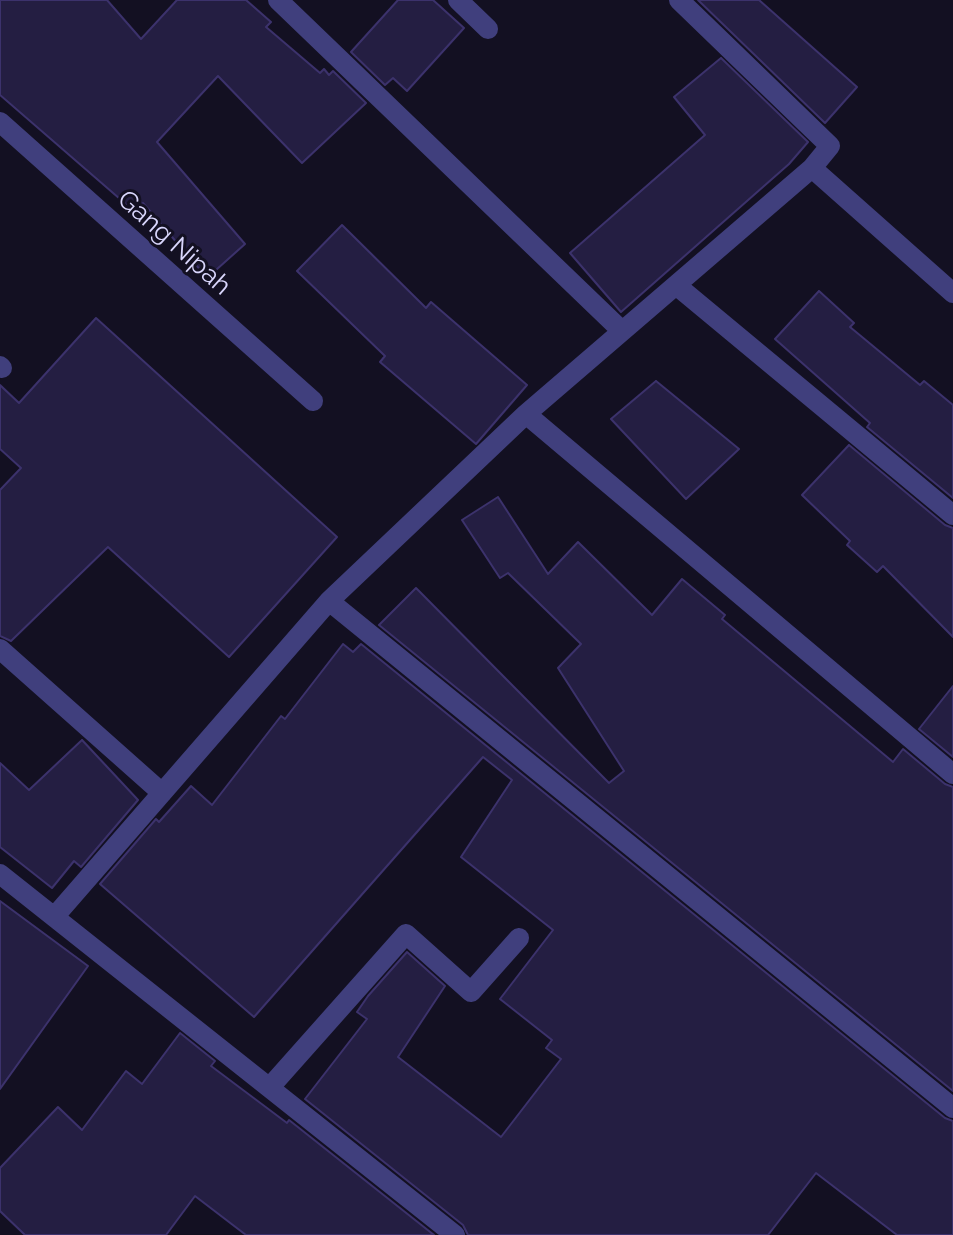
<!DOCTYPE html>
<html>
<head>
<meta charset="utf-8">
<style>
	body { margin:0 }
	canvas { display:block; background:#131022 }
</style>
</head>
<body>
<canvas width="953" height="1235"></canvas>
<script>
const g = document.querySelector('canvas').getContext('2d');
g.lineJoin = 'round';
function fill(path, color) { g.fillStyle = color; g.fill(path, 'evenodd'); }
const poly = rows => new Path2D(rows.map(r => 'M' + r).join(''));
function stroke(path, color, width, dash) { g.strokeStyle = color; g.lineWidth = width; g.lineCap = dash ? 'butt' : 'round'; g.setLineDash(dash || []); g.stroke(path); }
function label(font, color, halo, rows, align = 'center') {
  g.font = font + ' Raleway,sans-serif'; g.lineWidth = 6; g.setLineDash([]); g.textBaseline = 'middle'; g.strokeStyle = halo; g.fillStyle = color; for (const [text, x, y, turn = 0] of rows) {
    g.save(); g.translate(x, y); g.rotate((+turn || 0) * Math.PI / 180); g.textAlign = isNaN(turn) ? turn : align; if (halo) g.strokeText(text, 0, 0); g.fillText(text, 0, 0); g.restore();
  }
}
const building = poly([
	[0,0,107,0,141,39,177,0,246,0,271,22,266,27,320,73,324,69,329,75,333,71,366,103,302,163,218,76,157,142,245,244,207,278,143,203,135,212,0,95,0,0],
	[398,0,433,0,464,28,407,91,393,78,385,85,351,52,398,0],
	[698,0,759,0,857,87,825,123,698,0],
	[721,58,808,142,789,164,621,312,570,253,705,135,674,97,721,58],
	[342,225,426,308,431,302,527,385,476,444,380,362,385,356,297,271,342,225],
	[819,291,854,323,850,327,920,385,924,381,953,405,953,498,867,427,870,423,775,339,819,291],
	[96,318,337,537,229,657,108,547,11,641,0,636,0,490,21,468,0,449,0,385,19,403,96,318],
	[656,381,739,449,686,499,611,419,656,381],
	[849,445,945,525,953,528,953,637,883,566,877,572,847,545,850,541,802,495,849,445],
	[498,497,548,574,578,542,652,615,682,579,725,615,722,619,893,762,903,749,945,784,953,787,953,1091,379,625,416,588,609,783,624,771,558,668,581,644,508,573,500,578,462,520,498,497],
	[343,644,353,652,361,644,945,1118,953,1121,953,1235,897,1235,816,1173,768,1235,468,1235,463,1225,305,1099,367,1019,357,1012,368,996,407,952,445,986,398,1057,501,1137,561,1059,546,1048,552,1040,500,999,553,930,461,857,512,780,483,757,254,1017,100,884,156,819,159,822,191,786,212,805,281,716,285,719,343,644],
	[953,686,953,757,919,729,953,686],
	[82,740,138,800,81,867,74,861,52,888,0,847,0,763,29,790,82,740],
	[0,901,88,966,0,1089,0,901],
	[180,1033,215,1061,211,1066,287,1123,289,1120,434,1235,246,1235,195,1196,166,1235,25,1235,0,1211,0,1168,58,1107,82,1130,126,1071,142,1084,180,1033]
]);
const lane = poly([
	[0,366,2,368]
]);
const street = poly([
	[278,0,622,331],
	[458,0,488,29],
	[0,122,313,401],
	[812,168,953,293],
	[676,285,953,515],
	[526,414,953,774],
	[329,601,953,1108],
	[0,649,162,793],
	[0,874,455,1235],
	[55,916,329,601,526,414,812,168,830,146,679,0],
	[270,1087,406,934,471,992,519,938]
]);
const streetNames = [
	["Gang Nipah",174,243,42]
];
fill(building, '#241e42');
stroke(building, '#3c326c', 2);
stroke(lane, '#403f7d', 20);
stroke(street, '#403f7d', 20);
label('26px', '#d8d5fb', '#131022', streetNames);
</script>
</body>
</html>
